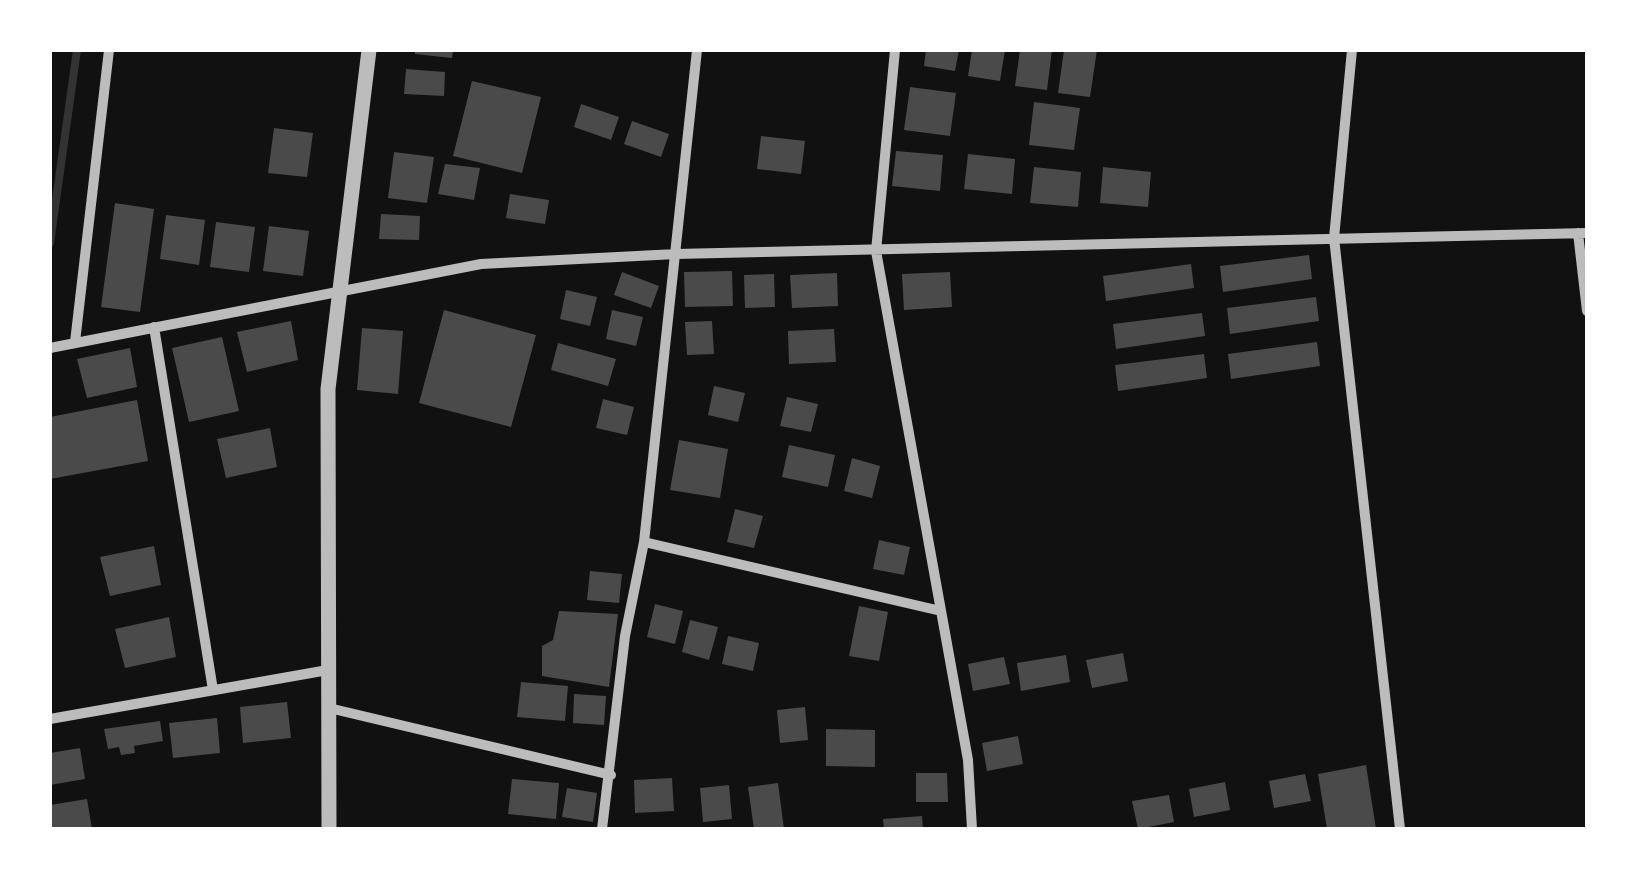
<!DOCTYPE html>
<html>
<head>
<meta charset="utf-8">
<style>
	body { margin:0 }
	#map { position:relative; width:1637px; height:879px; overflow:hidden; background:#111; font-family:"Exo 2",sans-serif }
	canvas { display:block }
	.frame { position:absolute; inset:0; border:52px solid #fff; pointer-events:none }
</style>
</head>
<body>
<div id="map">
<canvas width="1637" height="879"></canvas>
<div class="frame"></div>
</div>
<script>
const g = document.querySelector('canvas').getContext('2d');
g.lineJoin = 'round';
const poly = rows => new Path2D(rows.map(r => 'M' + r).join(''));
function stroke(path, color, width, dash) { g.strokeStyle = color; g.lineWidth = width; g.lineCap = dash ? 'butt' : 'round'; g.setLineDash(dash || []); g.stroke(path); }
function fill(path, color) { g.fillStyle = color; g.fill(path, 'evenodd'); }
const stream = poly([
	[50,243,77,50]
]);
const building = poly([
	[415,50,453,50,452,58,415,54],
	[926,50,959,50,955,71,924,66],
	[972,50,1005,50,1000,81,968,76],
	[1020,50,1052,50,1047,90,1015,86],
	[1064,50,1097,50,1090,97,1058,93],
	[406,69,445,72,444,96,404,94],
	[472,81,541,97,522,173,453,156],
	[910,87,956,93,950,136,904,130],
	[1034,102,1080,108,1074,150,1029,145],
	[581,104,619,117,611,140,574,127],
	[632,121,669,134,661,157,624,144],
	[274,128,313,133,307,177,268,173],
	[761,136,805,141,801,174,757,169],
	[896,151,943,155,940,191,892,186],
	[394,152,434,157,427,203,388,198],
	[968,154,1015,159,1012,194,964,189],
	[445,164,480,168,474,200,438,194],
	[1034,167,1081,172,1078,207,1030,203],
	[1103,167,1151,172,1148,207,1100,203],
	[510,194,549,200,545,224,506,218],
	[115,203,154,209,140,312,101,307],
	[381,214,420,216,419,240,379,239],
	[166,215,205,220,199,265,160,259],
	[216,222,255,227,249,272,210,267],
	[269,226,309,231,303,276,263,271],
	[1309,255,1312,279,1223,292,1220,266],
	[1191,264,1194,288,1106,301,1103,276],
	[732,271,733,306,685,307,684,272],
	[622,272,659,286,651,308,614,295],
	[950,272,952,307,904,310,902,274],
	[837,273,838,306,792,308,790,275],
	[774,274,775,307,745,308,744,275],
	[566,290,597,297,590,326,560,319],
	[1316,297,1319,321,1230,334,1227,308],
	[444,310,536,335,511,427,419,403],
	[612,310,643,317,636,346,606,339],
	[1202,313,1205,336,1116,349,1113,324],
	[291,321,298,360,247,372,237,332],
	[712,321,714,354,687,355,685,322],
	[362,328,403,331,398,394,357,390],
	[834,329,836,362,789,364,788,331],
	[222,337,239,411,189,422,172,348],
	[1317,342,1320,366,1231,379,1228,354],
	[558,343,616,359,608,386,551,370],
	[130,348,137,387,87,398,77,359],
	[1204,354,1207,378,1118,391,1115,365],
	[714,386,745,393,738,422,708,415],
	[787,397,818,404,811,432,780,426],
	[603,399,634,407,627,435,596,428],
	[137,400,148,461,50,479,50,417],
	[270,428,277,467,226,478,217,439],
	[679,440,728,449,720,498,670,490],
	[789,445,835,455,828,487,782,477],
	[852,458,880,466,872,498,844,491],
	[735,509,763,516,754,548,727,542],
	[879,540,910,547,904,575,873,569],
	[154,546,161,585,110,596,100,557],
	[590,571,622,574,619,603,587,600],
	[655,604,683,611,675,644,647,637],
	[859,606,888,612,879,661,849,656],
	[559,611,618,614,609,687,542,676,542,646,553,640],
	[169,617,176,657,125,668,115,629],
	[690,620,718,627,709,660,682,652],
	[728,636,759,643,753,671,722,664],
	[1123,653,1128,681,1092,688,1086,660],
	[1066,655,1070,682,1021,691,1017,663],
	[1004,657,1010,684,973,691,968,664],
	[521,682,568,686,565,721,517,717],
	[574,694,606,696,604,725,573,723],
	[287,702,291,738,243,743,240,707],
	[805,707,808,740,780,743,777,710],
	[217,718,220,753,173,758,169,723],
	[160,721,163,741,134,746,135,753,121,755,119,747,108,749,104,729],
	[826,729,875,730,875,767,826,766],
	[1018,736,1023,764,987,771,982,743],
	[80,748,85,779,50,785,50,753],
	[1366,765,1376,829,1327,829,1318,774],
	[916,773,947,773,948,802,916,802],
	[1305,774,1311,801,1274,808,1269,781],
	[672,778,674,811,635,813,634,780],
	[512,779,559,783,556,819,508,814],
	[1225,782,1230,810,1194,817,1189,789],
	[778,783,784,829,754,829,748,787],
	[729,785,732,819,703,822,700,788],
	[567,788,597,793,593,822,562,817],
	[1169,795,1174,822,1138,829,1132,801],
	[87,799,92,829,50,829,50,805],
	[922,816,923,829,884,829,883,819]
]);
const minor = poly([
	[895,50,876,251,968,760,972,829],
	[1352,50,1334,238,1400,829],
	[1578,233,1587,311],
	[154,327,213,690],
	[75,342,109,50],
	[50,348,481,264,676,254,1587,233],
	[644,542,941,611],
	[329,708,611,775],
	[50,719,328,670],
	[602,829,625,636,644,542,697,50]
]);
const tertiary = poly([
	[329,829,328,389,369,50]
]);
stroke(stream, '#333', 8);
fill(building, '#4a4a4a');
stroke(minor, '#bcbcbc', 10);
stroke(tertiary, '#bcbcbc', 15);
</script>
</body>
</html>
